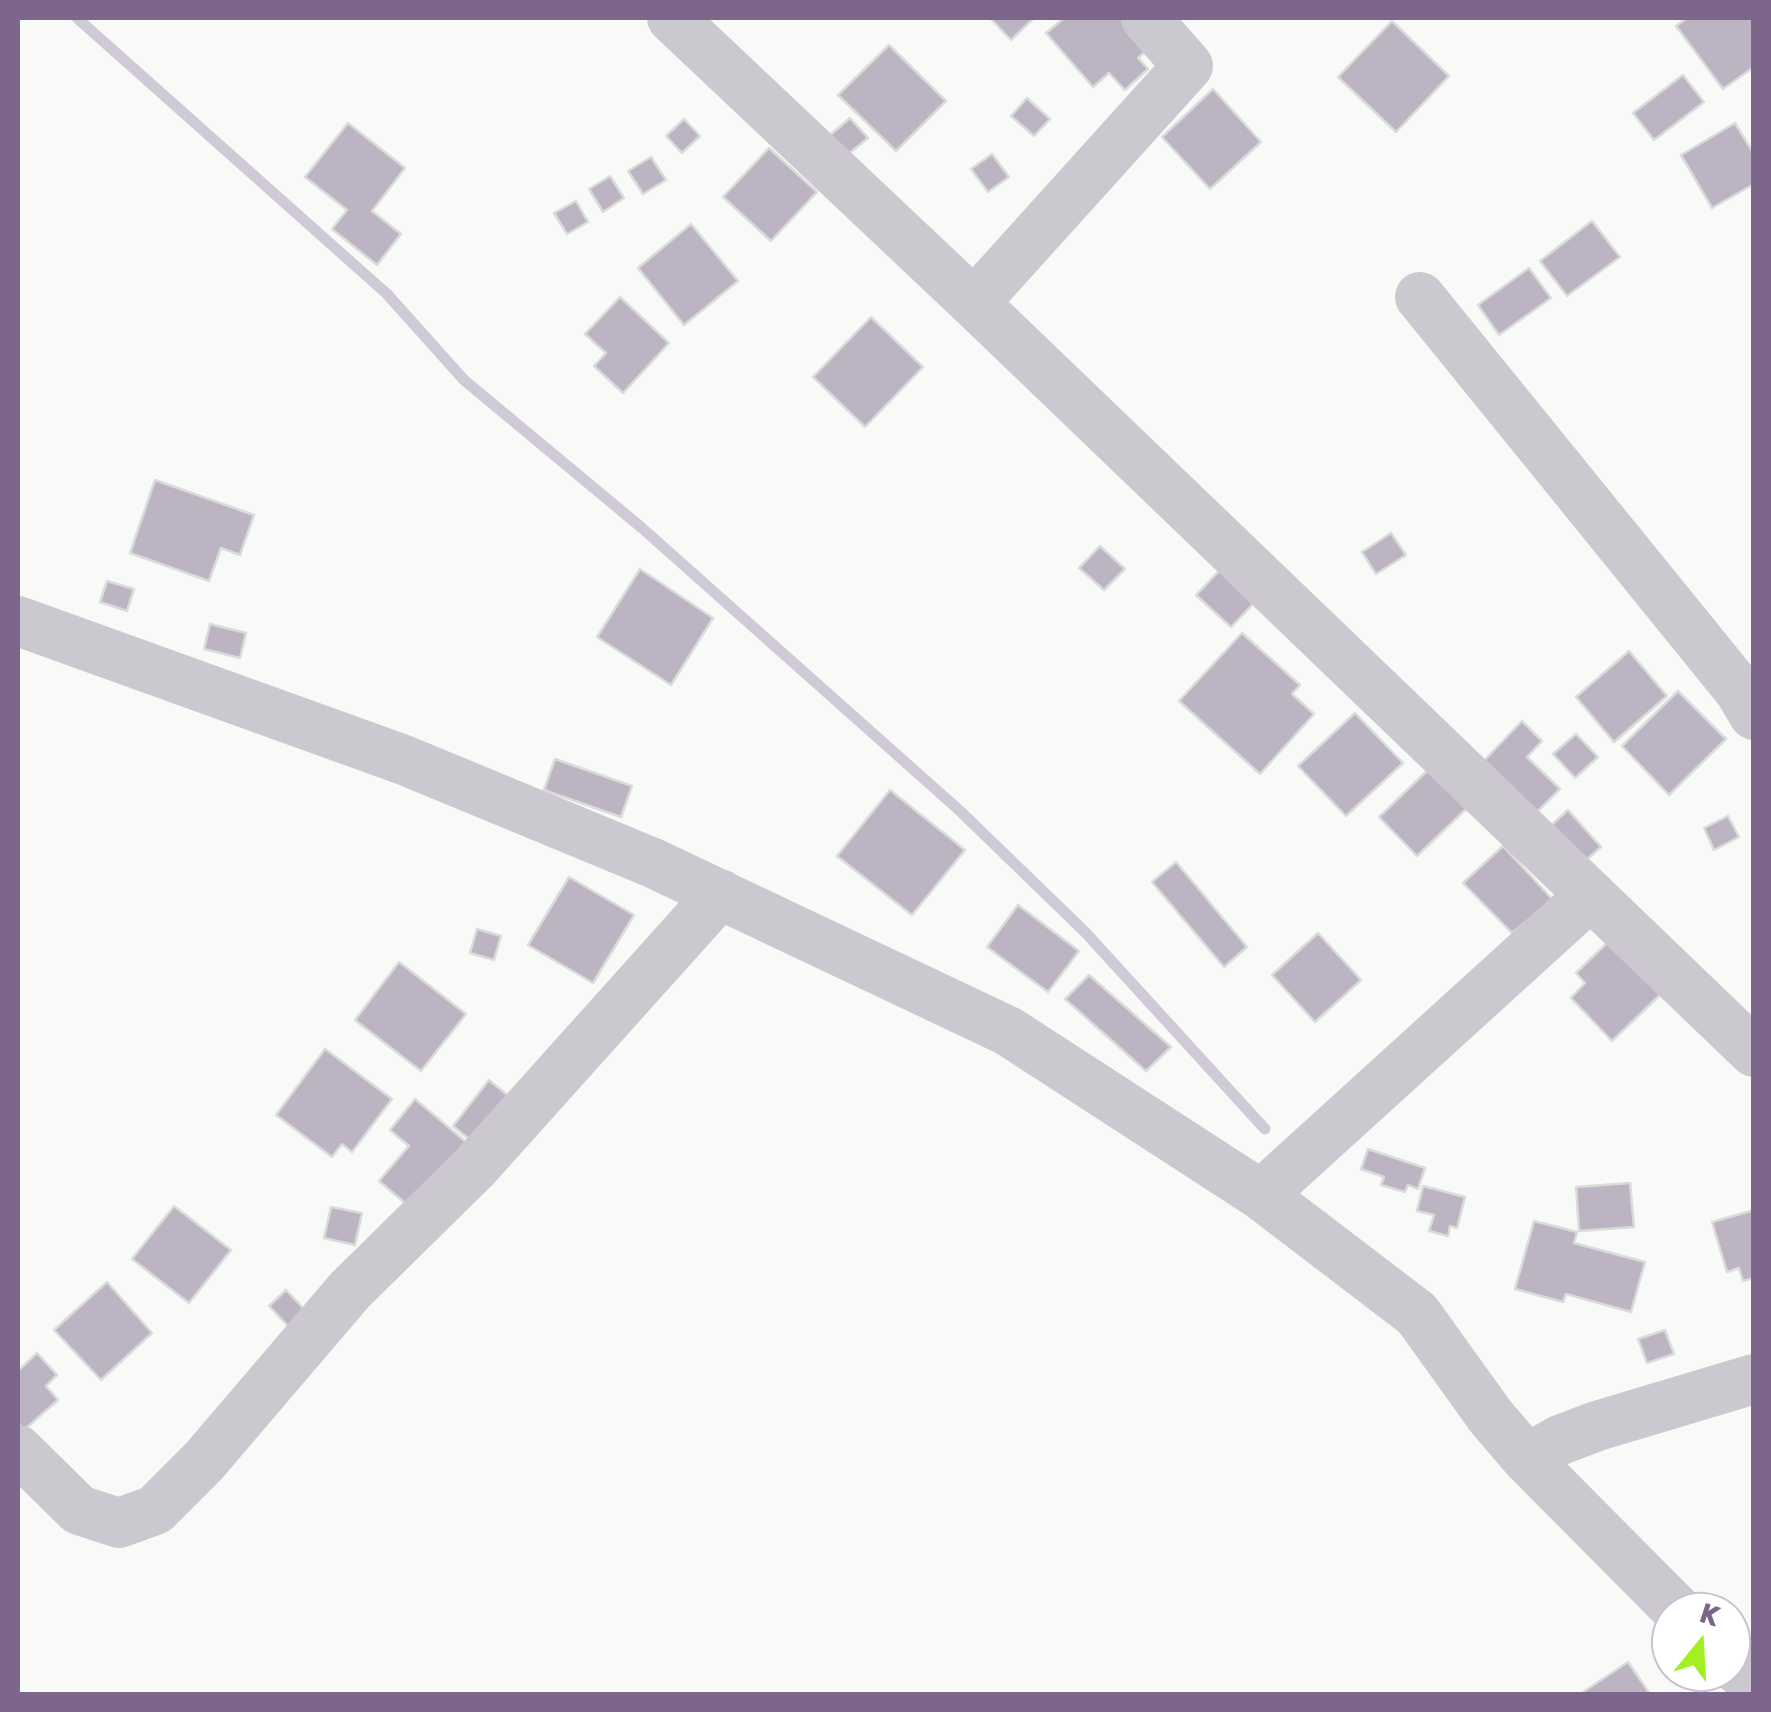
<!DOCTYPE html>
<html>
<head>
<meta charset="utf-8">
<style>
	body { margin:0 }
	#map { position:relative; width:1771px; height:1712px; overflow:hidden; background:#f8faf8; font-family:Rubik,sans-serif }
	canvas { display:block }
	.frame { position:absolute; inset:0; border:20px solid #7c678b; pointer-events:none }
	.north { position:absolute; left:1651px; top:1592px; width:100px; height:100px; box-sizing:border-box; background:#fff; border:2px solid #cbc2d1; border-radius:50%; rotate:18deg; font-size:28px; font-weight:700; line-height:40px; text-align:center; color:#7c678b }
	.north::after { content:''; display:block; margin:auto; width:35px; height:45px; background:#a2f021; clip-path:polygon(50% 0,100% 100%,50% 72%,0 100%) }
</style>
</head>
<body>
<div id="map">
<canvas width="1771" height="1712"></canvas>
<div class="frame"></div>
<div class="north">K</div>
</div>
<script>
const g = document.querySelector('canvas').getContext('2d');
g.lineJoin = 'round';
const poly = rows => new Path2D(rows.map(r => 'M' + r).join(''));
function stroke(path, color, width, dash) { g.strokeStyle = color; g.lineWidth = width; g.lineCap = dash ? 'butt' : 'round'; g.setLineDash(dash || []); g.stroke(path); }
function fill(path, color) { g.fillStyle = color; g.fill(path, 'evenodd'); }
const stream = poly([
	[77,18,387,294,464,380,642,528,959,810,1085,932,1265,1129]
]);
const building = poly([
	[990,18,1034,18,1011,40,990,18],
	[1064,18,1137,18,1158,40,1138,58,1148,69,1125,90,1109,73,1093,87,1046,33,1064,18],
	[1687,18,1754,18,1754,67,1723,89,1676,26,1687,18],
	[1392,21,1449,76,1396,132,1338,77,1392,21],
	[889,45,946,101,896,151,838,95,889,45],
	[1683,75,1704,102,1654,140,1633,113,1683,75],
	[1213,89,1261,142,1210,189,1162,137,1213,89],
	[1027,98,1050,119,1034,136,1011,116,1027,98],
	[850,118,868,138,846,156,829,136,850,118],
	[684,119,700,136,682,153,666,136,684,119],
	[348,123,405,168,372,211,401,234,377,265,332,229,347,210,305,177,348,123],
	[1735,123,1754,154,1754,184,1712,208,1681,155,1735,123],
	[769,148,817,192,771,241,723,197,769,148],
	[992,154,1009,177,988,192,971,169,992,154],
	[651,157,666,180,643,194,628,171,651,157],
	[610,176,624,198,603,212,589,189,610,176],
	[576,201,588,222,567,234,554,213,576,201],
	[1592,221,1620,257,1567,296,1540,261,1592,221],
	[691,224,738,281,684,325,638,268,691,224],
	[1529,268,1551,298,1499,335,1478,305,1529,268],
	[620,297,669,343,623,393,594,366,606,353,585,334,620,297],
	[871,317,923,367,865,427,813,377,871,317],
	[155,480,254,515,240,555,221,548,209,581,130,553,155,480],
	[1391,533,1406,555,1376,574,1362,552,1391,533],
	[1100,546,1125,569,1104,590,1079,568,1100,546],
	[640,569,713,618,671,685,597,637,640,569],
	[1221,569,1255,602,1231,627,1196,595,1221,569],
	[107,581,134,589,127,611,100,602,107,581],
	[210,624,246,633,240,658,204,649,210,624],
	[1242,633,1300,685,1292,694,1314,714,1260,774,1179,701,1242,633],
	[1629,651,1667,696,1614,742,1576,697,1629,651],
	[1678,691,1726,739,1669,795,1622,746,1678,691],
	[1355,713,1403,763,1346,816,1298,766,1355,713],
	[1522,721,1542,741,1527,757,1560,789,1530,819,1477,768,1522,721],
	[1576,734,1598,757,1575,778,1553,754,1576,734],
	[555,759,632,786,621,817,544,790,555,759],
	[1428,770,1466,809,1417,856,1379,817,1428,770],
	[890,790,965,850,912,915,837,856,890,790],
	[1568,810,1601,847,1577,868,1545,831,1568,810],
	[1728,816,1739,837,1714,850,1704,828,1728,816],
	[1503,846,1553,900,1512,933,1463,883,1503,846],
	[1176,862,1247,947,1224,967,1152,882,1176,862],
	[569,877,634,915,593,983,528,945,569,877],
	[1018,905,1079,951,1048,992,987,947,1018,905],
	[477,929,501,936,494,960,470,953,477,929],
	[1318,933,1361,980,1315,1022,1272,975,1318,933],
	[1612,938,1664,991,1612,1041,1571,998,1585,983,1576,973,1612,938],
	[399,962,466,1014,421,1071,355,1020,399,962],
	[1089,975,1171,1047,1146,1071,1065,999,1089,975],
	[325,1049,392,1099,352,1152,342,1144,332,1157,276,1115,325,1049],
	[489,1080,511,1098,474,1143,453,1126,489,1080],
	[415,1099,472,1147,417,1213,379,1181,409,1146,390,1130,415,1099],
	[1368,1149,1425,1168,1418,1189,1408,1185,1405,1192,1381,1185,1384,1177,1361,1169,1368,1149],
	[1630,1183,1634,1227,1579,1231,1576,1187,1630,1183],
	[1423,1186,1465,1197,1457,1228,1450,1226,1448,1236,1429,1231,1434,1215,1417,1211,1423,1186],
	[174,1206,231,1250,189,1303,132,1259,174,1206],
	[331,1207,362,1213,355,1245,324,1238,331,1207],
	[1754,1210,1754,1278,1743,1281,1739,1268,1727,1272,1712,1222,1754,1210],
	[1534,1221,1577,1232,1574,1243,1645,1262,1631,1312,1566,1294,1563,1302,1515,1289,1534,1221],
	[107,1282,152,1333,101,1380,54,1330,107,1282],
	[286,1290,305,1310,288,1326,269,1306,286,1290],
	[1665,1330,1674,1354,1647,1363,1638,1339,1665,1330],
	[37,1353,57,1375,46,1386,58,1400,24,1430,18,1423,18,1371,37,1353],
	[1628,1662,1650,1694,1580,1694,1628,1662]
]);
const minor = poly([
	[672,18,974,303,1754,1052],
	[1420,297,1739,690,1754,715],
	[974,303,1188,66,1146,18],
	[18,621,404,760,653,863,1008,1031,1261,1195,1417,1314,1491,1417,1527,1459,1679,1612],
	[1261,1195,1591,895],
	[18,1450,79,1510,119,1523,155,1510,204,1461,350,1290,474,1168,720,894],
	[1527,1459,1560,1440,1597,1426,1754,1379],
	[1731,1663,1754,1684]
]);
stroke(stream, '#cfcad6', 11);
fill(building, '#bcb4c2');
stroke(building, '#dadcda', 2.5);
stroke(minor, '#ccc8d0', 50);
</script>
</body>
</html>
